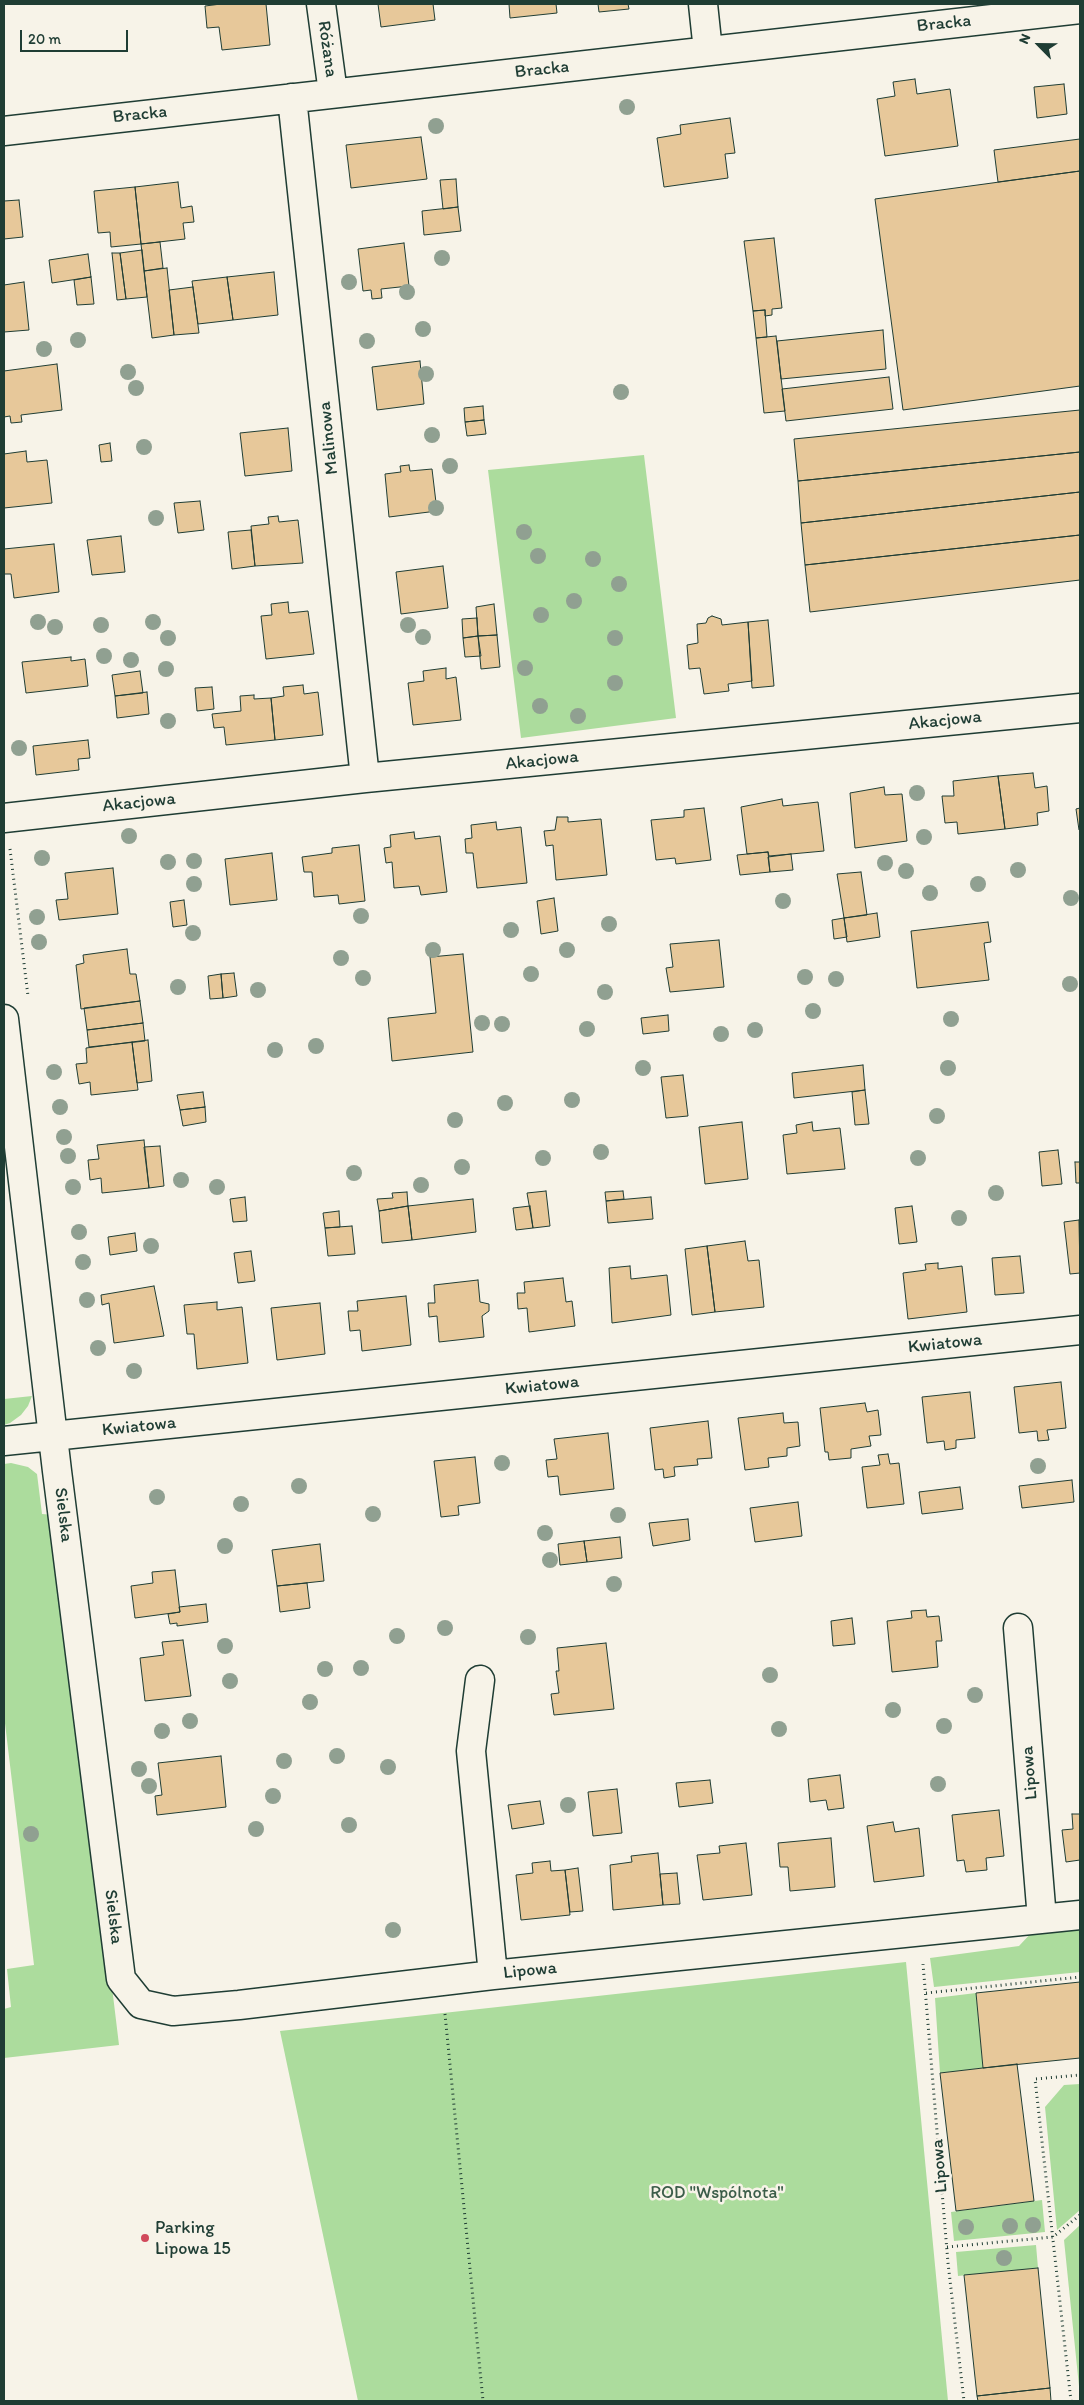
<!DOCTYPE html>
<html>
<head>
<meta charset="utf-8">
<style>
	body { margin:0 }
	#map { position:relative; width:1084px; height:2405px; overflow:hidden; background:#f7f3e8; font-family:Itim,sans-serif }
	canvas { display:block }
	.frame { position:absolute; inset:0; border:5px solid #1f3d34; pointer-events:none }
	.north { position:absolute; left:1014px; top:20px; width:50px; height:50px; -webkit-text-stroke:4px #f7f3e8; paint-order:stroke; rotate:293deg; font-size:14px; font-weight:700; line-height:20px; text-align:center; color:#1f3d34 }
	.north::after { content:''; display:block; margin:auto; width:18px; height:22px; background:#1f3d34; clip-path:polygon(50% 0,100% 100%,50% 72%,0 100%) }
	.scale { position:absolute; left:20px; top:30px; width:108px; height:22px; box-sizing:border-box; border:2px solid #1f3d34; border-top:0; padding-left:6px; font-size:15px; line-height:18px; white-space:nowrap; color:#1f3d34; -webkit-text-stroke:4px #f7f3e8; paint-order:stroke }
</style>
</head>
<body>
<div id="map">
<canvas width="1084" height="2405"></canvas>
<div class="frame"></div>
<div class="north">N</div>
<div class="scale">20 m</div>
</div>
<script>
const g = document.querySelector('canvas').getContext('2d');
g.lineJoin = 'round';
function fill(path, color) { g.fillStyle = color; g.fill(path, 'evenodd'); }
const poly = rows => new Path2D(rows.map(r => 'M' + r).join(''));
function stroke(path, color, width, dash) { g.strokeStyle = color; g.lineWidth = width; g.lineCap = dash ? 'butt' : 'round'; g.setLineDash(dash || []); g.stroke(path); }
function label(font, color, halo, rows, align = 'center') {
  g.font = font + ' Itim,sans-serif'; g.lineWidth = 5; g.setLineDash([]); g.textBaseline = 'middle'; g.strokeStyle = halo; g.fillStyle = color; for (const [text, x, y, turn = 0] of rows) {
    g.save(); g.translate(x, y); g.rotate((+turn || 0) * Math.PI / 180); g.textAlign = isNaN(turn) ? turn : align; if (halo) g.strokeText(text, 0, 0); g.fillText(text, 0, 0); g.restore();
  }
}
const green = poly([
	[644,455,676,718,521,738,488,470],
	[32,1396,28,1406,21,1415,10,1423,4,1425,4,1399],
	[11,1463,28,1467,37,1474,42,1514,55,1515,119,2045,4,2058,4,2009,11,2007,7,1969,34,1965,4,1715,4,1464],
	[1080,1926,1080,1972,934,1987,930,1958,1019,1946,1033,1931],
	[906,1962,948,2401,358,2401,280,2031],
	[976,1993,983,2068,940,2073,935,1998],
	[1080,2084,1080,2210,1057,2230,1045,2107,1064,2085],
	[1042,2200,1045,2232,954,2241,951,2212],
	[1080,2225,1080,2396,1064,2240],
	[1036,2245,1038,2268,958,2276,956,2252]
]);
const building = poly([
	[221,4,266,4,270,45,222,50,219,27,207,28,205,6,221,4],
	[378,4,433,4,435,20,381,27,378,4],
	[509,4,556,4,557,13,510,18,509,4],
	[598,4,628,4,629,9,599,12,598,4],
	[915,79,917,94,950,89,958,146,885,156,877,99,895,96,893,82,915,79],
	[1064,84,1067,114,1037,118,1034,87,1064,84],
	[730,118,735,153,725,154,728,178,664,187,657,138,681,134,680,125,730,118],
	[421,137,427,179,351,188,346,145,421,137],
	[1080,139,1080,171,998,182,994,150,1080,139],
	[1080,171,1080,386,903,410,875,199,1080,171],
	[456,179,458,207,443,209,440,180,456,179],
	[178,182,181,208,192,206,194,222,183,223,185,239,141,244,135,187,178,182],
	[135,187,141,244,111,247,110,232,98,233,94,191,135,187],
	[19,200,23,237,4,239,4,201,19,200],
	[458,207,461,231,424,235,422,211,458,207],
	[774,238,782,308,772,309,772,315,765,316,765,310,753,311,744,241,774,238],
	[160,242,163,268,144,271,141,244,160,242],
	[404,243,409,286,381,289,382,298,372,299,371,290,363,291,358,249,404,243],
	[142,250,147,297,126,299,120,253,142,250],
	[112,253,120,253,126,299,117,300,112,253],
	[88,254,91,277,52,283,49,260,88,254],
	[167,268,174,335,152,338,144,271,167,268],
	[274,272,278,315,233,320,227,277,274,272],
	[91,277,94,304,77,305,74,280,91,277],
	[227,277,233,320,198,324,192,281,227,277],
	[24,282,29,330,4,332,4,285,24,282],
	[193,287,199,333,174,335,169,290,193,287],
	[765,310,767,337,756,338,753,311,765,310],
	[883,330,886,369,781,379,777,341,883,330],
	[776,336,785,411,764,413,756,338,776,336],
	[420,361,424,404,377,410,372,367,420,361],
	[57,364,62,410,21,415,22,422,11,423,10,416,4,417,4,371,57,364],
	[889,377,893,409,786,421,782,389,889,377],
	[483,406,484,420,465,422,464,408,483,406],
	[1080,410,1080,452,798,481,794,439,1080,410],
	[484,420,486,434,467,436,465,422,484,420],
	[288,428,292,471,245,476,240,433,288,428],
	[110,443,112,461,101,462,99,445,110,443],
	[26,451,27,462,47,460,52,503,4,508,4,454,26,451],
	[1080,452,1080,492,801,523,798,481,1080,452],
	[409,465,410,471,432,469,437,511,389,517,385,474,401,472,400,466,409,465],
	[1080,492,1080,535,805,565,801,523,1080,492],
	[200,501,204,530,178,533,174,503,200,501],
	[278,516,279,522,298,520,303,563,255,566,251,526,269,524,268,517,278,516],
	[251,530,255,566,232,569,228,532,251,530],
	[1080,535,1080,580,810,612,805,565,1080,535],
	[121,536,125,572,92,575,87,540,121,536],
	[54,544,59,592,14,598,11,574,4,574,4,549,54,544],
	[443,566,448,608,401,614,396,572,443,566],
	[288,602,289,613,308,611,314,654,266,659,261,616,272,615,271,604,288,602],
	[494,604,497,635,478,636,476,607,494,604],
	[712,616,721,619,722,625,748,622,752,681,728,684,729,691,704,694,700,668,689,669,687,645,698,643,697,624,706,623,708,618,712,616],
	[477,618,478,636,463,638,462,619,477,618],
	[768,620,774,686,752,688,748,622,768,620],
	[497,635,500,667,481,669,478,636,497,635],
	[478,636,481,656,465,657,463,638,478,636],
	[71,657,71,661,85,659,88,686,26,693,22,662,71,657],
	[446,668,446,679,456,677,461,720,413,725,408,683,424,681,423,671,446,668],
	[140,671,143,693,115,696,112,675,140,671],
	[303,685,304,694,318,692,323,735,275,740,271,698,284,696,283,687,303,685],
	[212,687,214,709,197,711,195,688,212,687],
	[147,692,149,714,117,718,115,696,147,692],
	[254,695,254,699,271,698,275,740,226,745,224,727,214,728,212,714,241,711,240,696,254,695],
	[88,740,90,758,78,759,79,770,36,775,33,746,88,740],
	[1033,773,1035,788,1047,786,1049,811,1037,813,1038,825,1005,829,998,776,1033,773],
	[998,776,1005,829,958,834,957,822,945,823,942,796,954,796,953,781,998,776],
	[884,787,885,795,902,794,907,841,855,848,850,793,884,787],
	[782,799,783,806,818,802,824,851,769,856,768,852,747,854,741,807,782,799],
	[704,808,711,860,676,864,675,858,656,860,651,820,684,817,684,810,704,808],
	[1080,808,1080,830,1079,830,1076,809,1080,808],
	[557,817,568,817,568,822,601,819,607,875,556,880,553,845,546,846,544,831,555,830,557,817],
	[496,822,497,830,521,827,527,883,477,888,473,853,466,853,465,839,472,838,471,825,496,822],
	[414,832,415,839,440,836,447,892,421,895,419,886,394,888,392,862,386,863,384,848,391,847,390,835,414,832],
	[359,845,365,901,339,904,338,895,314,897,312,872,304,872,302,857,332,853,332,848,359,845],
	[768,852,770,872,740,875,737,855,768,852],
	[272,853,277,900,230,905,225,859,272,853],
	[791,854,793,870,770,872,768,857,791,854],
	[113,868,118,914,59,920,56,900,68,899,65,873,113,868],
	[861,872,867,915,844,918,837,874,861,872],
	[554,898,558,931,541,934,537,901,554,898],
	[184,900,187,925,173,927,170,902,184,900],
	[877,913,880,937,847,942,844,918,877,913],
	[844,918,847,937,834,939,832,920,844,918],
	[988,922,991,942,984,943,989,980,917,988,911,931,988,922],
	[719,940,724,987,670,992,666,968,673,967,670,944,719,940],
	[127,949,130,974,136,974,140,1001,81,1009,76,965,84,963,83,955,127,949],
	[463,954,473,1052,392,1061,388,1018,436,1013,430,957,463,954],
	[234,973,237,996,223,998,221,974,234,973],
	[221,974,223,998,210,999,208,976,221,974],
	[140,1001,143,1023,87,1030,84,1008,140,1001],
	[668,1015,669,1031,643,1034,641,1018,668,1015],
	[143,1023,145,1041,89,1047,87,1030,143,1023],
	[148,1040,152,1081,137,1083,132,1042,148,1040],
	[132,1042,138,1090,91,1095,90,1082,79,1084,76,1064,87,1063,86,1048,132,1042],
	[863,1065,865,1090,794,1098,792,1073,863,1065],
	[683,1075,688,1116,666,1118,661,1077,683,1075],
	[865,1090,869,1124,855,1125,852,1092,865,1090],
	[203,1092,205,1107,180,1110,177,1095,203,1092],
	[205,1107,206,1122,183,1126,180,1110,205,1107],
	[742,1122,748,1179,705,1184,699,1127,742,1122],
	[812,1122,813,1131,840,1128,845,1169,787,1174,783,1135,797,1133,796,1125,812,1122],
	[144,1140,149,1188,102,1193,101,1178,90,1180,88,1160,99,1159,97,1145,144,1140],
	[160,1146,164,1186,149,1188,144,1147,160,1146],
	[1058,1150,1062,1184,1042,1186,1039,1152,1058,1150],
	[1075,1162,1080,1162,1080,1183,1076,1183,1075,1162],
	[546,1191,550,1226,533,1228,527,1193,546,1191],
	[623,1191,624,1199,606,1201,605,1192,623,1191],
	[407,1192,408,1206,379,1211,377,1199,393,1198,392,1193,407,1192],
	[245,1197,247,1221,233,1222,230,1199,245,1197],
	[651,1197,653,1219,608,1223,606,1201,651,1197],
	[473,1199,476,1232,412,1240,408,1206,473,1199],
	[408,1206,412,1240,382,1243,379,1211,408,1206],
	[530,1206,533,1228,516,1230,513,1208,530,1206],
	[912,1206,917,1242,899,1244,895,1208,912,1206],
	[339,1211,340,1227,325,1228,323,1213,339,1211],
	[1079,1220,1080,1273,1070,1274,1064,1222,1079,1220],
	[352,1226,355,1254,328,1256,325,1228,352,1226],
	[135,1233,137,1251,110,1255,108,1237,135,1233],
	[745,1241,748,1261,759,1260,764,1307,715,1312,707,1246,745,1241],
	[707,1246,715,1312,692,1315,685,1249,707,1246],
	[251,1251,255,1281,238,1283,234,1253,251,1251],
	[1020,1256,1024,1293,995,1295,992,1258,1020,1256],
	[938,1263,938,1269,962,1266,967,1312,908,1319,903,1273,926,1270,925,1264,938,1263],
	[630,1266,631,1279,667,1275,671,1315,612,1323,609,1268,630,1266],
	[563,1278,566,1302,572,1301,575,1326,529,1332,527,1308,518,1309,517,1293,525,1293,524,1282,563,1278],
	[478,1280,480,1302,489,1304,489,1311,482,1316,484,1337,439,1342,437,1316,429,1317,428,1303,435,1303,434,1285,478,1280],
	[154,1286,164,1336,114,1343,109,1303,102,1305,101,1295,154,1286],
	[406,1296,411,1345,362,1351,360,1330,350,1331,348,1311,358,1311,357,1301,406,1296],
	[217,1302,217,1310,242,1307,248,1363,197,1369,194,1334,187,1334,184,1305,217,1302],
	[320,1303,325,1354,277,1360,271,1308,320,1303],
	[1061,1382,1066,1428,1047,1430,1049,1440,1038,1441,1037,1431,1019,1433,1014,1387,1061,1382],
	[970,1392,975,1438,956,1440,956,1448,945,1450,944,1441,927,1443,922,1397,970,1392],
	[865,1403,867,1412,878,1410,881,1435,869,1436,871,1446,851,1449,851,1458,829,1460,828,1452,825,1452,820,1408,865,1403],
	[783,1413,784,1423,798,1422,800,1446,787,1448,787,1456,768,1458,769,1467,745,1470,738,1418,783,1413],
	[708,1421,712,1458,697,1459,698,1465,674,1467,675,1476,664,1478,663,1469,655,1470,650,1428,708,1421],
	[608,1433,614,1489,560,1495,558,1476,548,1477,546,1460,557,1459,554,1439,608,1433],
	[888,1454,890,1464,899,1463,904,1504,867,1508,862,1467,880,1465,878,1455,888,1454],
	[475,1457,480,1503,458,1506,459,1515,441,1517,434,1461,475,1457],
	[1072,1480,1074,1502,1022,1508,1019,1486,1072,1480],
	[960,1487,963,1509,922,1514,919,1492,960,1487],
	[798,1502,802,1536,755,1542,750,1508,798,1502],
	[688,1519,690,1540,653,1546,649,1523,688,1519],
	[620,1537,622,1558,587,1562,584,1541,620,1537],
	[584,1541,587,1562,560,1565,558,1544,584,1541],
	[320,1544,324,1581,277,1586,272,1550,320,1544],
	[175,1570,180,1612,135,1618,131,1586,153,1583,152,1572,175,1570],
	[307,1583,310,1608,280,1612,277,1586,307,1583],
	[206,1604,208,1622,177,1626,177,1623,170,1624,168,1614,180,1612,179,1607,206,1604],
	[926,1610,927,1617,939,1616,942,1641,936,1641,938,1667,892,1672,887,1621,912,1618,911,1611,926,1610],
	[852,1618,855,1644,833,1646,831,1621,852,1618],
	[183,1640,191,1696,145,1701,140,1658,164,1655,162,1642,183,1640],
	[606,1643,614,1709,554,1715,551,1694,559,1693,556,1671,559,1671,557,1648,606,1643],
	[221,1756,226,1807,157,1815,155,1796,162,1795,158,1763,221,1756],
	[840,1775,844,1808,828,1810,826,1800,810,1802,808,1779,840,1775],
	[710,1780,713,1803,679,1807,676,1783,710,1780],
	[617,1789,622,1833,593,1836,588,1792,617,1789],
	[540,1801,544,1824,512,1829,508,1805,540,1801],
	[999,1810,1004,1856,986,1858,987,1870,966,1872,964,1860,957,1861,952,1815,999,1810],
	[1072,1814,1080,1814,1080,1860,1066,1862,1062,1830,1073,1829,1072,1814],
	[893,1822,895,1832,919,1828,924,1876,874,1882,867,1826,893,1822],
	[831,1838,835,1887,790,1891,788,1867,780,1867,778,1843,831,1838],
	[746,1843,752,1895,703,1900,697,1855,720,1853,719,1846,746,1843],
	[658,1853,663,1905,613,1910,610,1865,632,1862,631,1856,658,1853],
	[550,1861,551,1871,565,1870,570,1915,521,1920,516,1875,533,1873,532,1863,550,1861],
	[578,1868,583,1911,570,1912,565,1870,578,1868],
	[677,1873,680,1904,663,1905,660,1874,677,1873],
	[1080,1982,1080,2058,983,2068,976,1993,1080,1982],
	[1017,2064,1034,2201,956,2211,940,2073,1017,2064],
	[1038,2268,1050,2388,977,2396,964,2275,1038,2268],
	[1050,2388,1051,2401,978,2401,977,2396,1050,2388]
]);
const path = poly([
	[10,849,28,996],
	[923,1964,948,2263,964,2401],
	[926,1993,1080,1977],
	[445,2014,483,2401],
	[947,2247,1053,2237,1080,2215],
	[1071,2401,1035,2079,1080,2075]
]);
const street = poly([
	[321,4,333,93],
	[703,4,708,51],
	[292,98,365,778],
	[4,131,1080,9],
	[4,818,365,778,1080,708],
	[4,1019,57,1471,121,1979,141,2004,173,2011,239,2005,493,1975,1080,1915],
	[4,1441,1080,1330],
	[1018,1628,1042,1919],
	[480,1680,471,1751,493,1975]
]);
const trees = [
	[627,107],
	[436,126],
	[442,258],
	[349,282],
	[407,292],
	[423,329],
	[78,340],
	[367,341],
	[44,349],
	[128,372],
	[426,374],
	[136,388],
	[621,392],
	[432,435],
	[144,447],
	[450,466],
	[436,508],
	[156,518],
	[524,532],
	[538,556],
	[593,559],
	[619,584],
	[574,601],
	[541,615],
	[38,622],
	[153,622],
	[101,625],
	[408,625],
	[55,627],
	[423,637],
	[168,638],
	[615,638],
	[104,656],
	[131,660],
	[525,668],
	[166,669],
	[615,683],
	[540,706],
	[578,716],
	[168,721],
	[19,748],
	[917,793],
	[129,836],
	[924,837],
	[42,858],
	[194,861],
	[168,862],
	[885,863],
	[1018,870],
	[906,871],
	[194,884],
	[978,884],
	[930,893],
	[1071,898],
	[783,901],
	[361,916],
	[37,917],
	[609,924],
	[511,930],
	[193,933],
	[39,942],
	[433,950],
	[567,950],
	[341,958],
	[531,974],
	[805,977],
	[363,978],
	[836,979],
	[1070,984],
	[178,987],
	[258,990],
	[605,992],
	[813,1011],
	[951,1019],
	[482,1023],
	[502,1024],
	[587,1029],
	[755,1030],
	[721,1034],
	[316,1046],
	[275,1050],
	[643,1068],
	[948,1068],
	[54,1072],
	[572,1100],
	[505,1103],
	[60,1107],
	[937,1116],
	[455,1120],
	[64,1137],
	[601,1152],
	[68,1156],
	[543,1158],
	[918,1158],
	[462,1167],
	[354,1173],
	[181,1180],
	[421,1185],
	[73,1187],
	[217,1187],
	[996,1193],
	[959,1218],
	[79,1232],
	[151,1246],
	[83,1262],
	[87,1300],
	[98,1348],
	[134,1371],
	[502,1463],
	[1038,1466],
	[299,1486],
	[157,1497],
	[241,1504],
	[373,1514],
	[618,1515],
	[545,1533],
	[225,1546],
	[550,1560],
	[614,1584],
	[445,1628],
	[397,1636],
	[528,1637],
	[225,1646],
	[361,1668],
	[325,1669],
	[770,1675],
	[230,1681],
	[975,1695],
	[310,1702],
	[893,1710],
	[190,1721],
	[944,1726],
	[779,1729],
	[162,1731],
	[337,1756],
	[284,1761],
	[388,1767],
	[139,1769],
	[938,1784],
	[149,1786],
	[273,1796],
	[568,1805],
	[349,1825],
	[256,1829],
	[31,1834],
	[393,1930],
	[1033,2225],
	[1010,2226],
	[966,2227],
	[1004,2258]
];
const markers = [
	[145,2238,5,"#d1495b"]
];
const streetNames = [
	["Bracka",944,24,-6],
	["Różana",327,49,82],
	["Bracka",542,70,-6],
	["Bracka",140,115,-6],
	["Malinowa",329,438,-96],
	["Akacjowa",945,721,-6],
	["Akacjowa",542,761,-6],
	["Akacjowa",139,803,-6],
	["Kwiatowa",945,1344,-6],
	["Kwiatowa",542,1386,-6],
	["Kwiatowa",139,1427,-6],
	["Sielska",63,1515,83],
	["Lipowa",1030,1773,-95],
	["Sielska",113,1917,83],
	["Lipowa",530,1971,-6],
	["Lipowa",940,2166,-95]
];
const parkNames = [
	["ROD \"Wspólnota\"",717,2193]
];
const poiNames = [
	["Parking",155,2228],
	["Lipowa 15",155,2249]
];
fill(green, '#acdc9d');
fill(building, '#e7c89a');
stroke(building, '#1f3d34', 1);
stroke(street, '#1f3d34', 31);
stroke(path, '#1f3d34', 3, [1, 4]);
stroke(street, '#f7f3e8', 28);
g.fillStyle = '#90a091';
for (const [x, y] of trees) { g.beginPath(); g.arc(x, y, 8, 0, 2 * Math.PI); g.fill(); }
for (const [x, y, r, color] of markers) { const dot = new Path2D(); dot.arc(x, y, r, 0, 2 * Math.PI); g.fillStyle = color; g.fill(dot); stroke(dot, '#f7f3e8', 2); }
label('18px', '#1f3d34', '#f7f3e8', streetNames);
label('18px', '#3b5d49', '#f7f3e8', parkNames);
label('18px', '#1f3d34', '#f7f3e8', poiNames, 'left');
</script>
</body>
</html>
